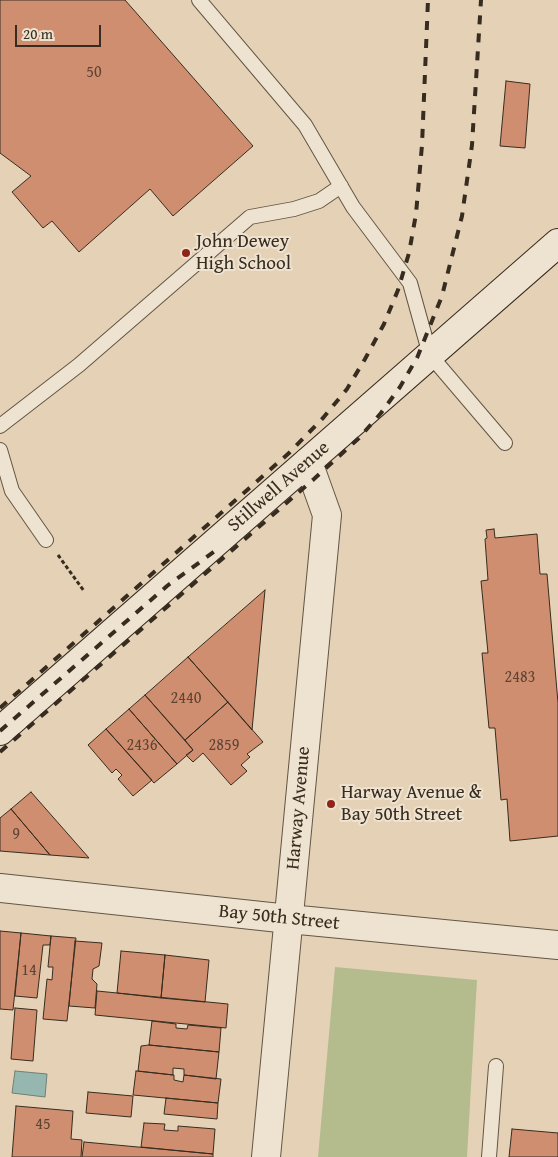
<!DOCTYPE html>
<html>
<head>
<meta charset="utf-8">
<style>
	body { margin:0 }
	#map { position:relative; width:558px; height:1157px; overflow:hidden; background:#e5d2b6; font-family:"Gentium Book Plus",serif }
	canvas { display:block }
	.scale { position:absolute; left:15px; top:25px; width:86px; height:22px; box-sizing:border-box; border:2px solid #372c1f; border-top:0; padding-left:6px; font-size:15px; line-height:18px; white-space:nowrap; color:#372c1f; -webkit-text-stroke:4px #eee2d0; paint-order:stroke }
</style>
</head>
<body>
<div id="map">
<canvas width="558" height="1157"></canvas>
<div class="scale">20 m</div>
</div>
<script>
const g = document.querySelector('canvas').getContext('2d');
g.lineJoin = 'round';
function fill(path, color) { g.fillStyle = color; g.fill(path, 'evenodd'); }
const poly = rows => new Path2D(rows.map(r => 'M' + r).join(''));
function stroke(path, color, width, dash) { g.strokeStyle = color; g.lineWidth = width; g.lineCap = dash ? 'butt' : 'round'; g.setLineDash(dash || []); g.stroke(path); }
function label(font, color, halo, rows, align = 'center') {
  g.font = font + ' "Gentium Book Plus",serif'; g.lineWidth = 4; g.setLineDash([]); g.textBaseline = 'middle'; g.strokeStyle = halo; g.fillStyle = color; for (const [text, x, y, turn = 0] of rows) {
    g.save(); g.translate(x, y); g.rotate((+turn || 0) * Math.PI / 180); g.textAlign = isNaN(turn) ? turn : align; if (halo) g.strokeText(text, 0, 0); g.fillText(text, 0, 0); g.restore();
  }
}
const green = poly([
	[335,967,477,980,467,1157,318,1157]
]);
const water = poly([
	[15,1071,47,1074,45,1097,12,1093,15,1071]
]);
const building = poly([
	[0,0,125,0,253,146,173,216,150,189,79,252,52,221,43,228,12,192,31,176,0,153,0,0],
	[506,81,530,84,525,148,500,146,506,81],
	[494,529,495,538,537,534,540,574,547,574,558,703,558,836,510,841,507,799,501,800,495,728,489,728,482,653,488,653,481,581,488,580,485,539,487,538,486,530,494,529],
	[265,590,252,730,188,657,265,590],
	[188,657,228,702,185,740,145,695,188,657],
	[145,695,193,750,177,764,129,709,145,695],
	[228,702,263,742,247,754,250,757,241,765,247,771,231,785,203,753,193,762,186,755,193,750,185,740,228,702],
	[129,709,177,764,154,783,106,729,129,709],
	[106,729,152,780,133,796,118,779,122,775,116,769,112,773,88,745,106,729],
	[31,792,89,858,50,855,11,809,31,792],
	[11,809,50,855,0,851,0,818,11,809],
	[0,931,21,933,13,1010,0,1009,0,931],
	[21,933,51,936,50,945,43,945,37,998,15,996,21,933],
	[51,936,76,938,67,1021,43,1019,47,979,52,980,53,967,48,967,51,936],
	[75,941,102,943,99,966,93,969,92,979,97,984,95,1008,69,1006,75,941],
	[121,951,165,955,161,998,117,993,121,951],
	[165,955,209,960,205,1002,161,998,165,955],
	[97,991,228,1004,226,1028,95,1015,97,991],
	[15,1008,37,1010,33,1061,11,1059,15,1008],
	[152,1021,176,1024,176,1028,187,1029,188,1025,221,1028,219,1052,149,1045,152,1021],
	[149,1045,219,1052,216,1079,184,1075,184,1069,173,1068,173,1075,138,1071,141,1046,149,1045],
	[136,1071,174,1075,174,1080,183,1082,184,1075,221,1079,218,1103,133,1095,136,1071],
	[88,1092,133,1096,131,1117,86,1113,88,1092],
	[166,1098,218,1103,217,1119,164,1114,166,1098],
	[16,1106,73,1111,71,1139,82,1140,81,1157,12,1157,16,1106],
	[144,1123,165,1124,164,1130,178,1131,178,1126,215,1129,213,1154,141,1147,144,1123],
	[512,1129,558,1133,558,1157,509,1157,512,1129],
	[84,1142,213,1154,213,1157,82,1157,84,1142]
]);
const path = poly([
	[58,555,84,591]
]);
const service = poly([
	[199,0,305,125,353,207,410,283,430,355,505,443],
	[0,426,79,365,250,217,294,209,319,201,341,186],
	[0,450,12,491,46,540],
	[489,1157,496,1066]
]);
const minor = poly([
	[0,888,289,919,558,945],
	[266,1157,327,515,308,462]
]);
const secondary = poly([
	[0,731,558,243]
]);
const rail = poly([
	[0,708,289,453,323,418,347,389,365,359,384,324,398,290,409,253,416,214,422,145,428,0],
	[0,731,167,586,215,551],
	[0,752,314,479,359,438,381,413,400,387,417,358,442,296,462,216,472,145,481,0]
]);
const markers = [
	[186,253,5,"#8f2418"],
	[331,804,5,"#8f2418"]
];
const numberNames = [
	["50",94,73],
	["2483",520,678],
	["2440",186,699],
	["2436",142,746],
	["2859",224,746],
	["9",16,835],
	["14",29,971],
	["45",43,1125]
];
const poiNames = [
	["John Dewey",196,242],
	["High School",196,264],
	["Harway Avenue &",341,793],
	["Bay 50th Street",341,815]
];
const streetNames = [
	["Stillwell Avenue",279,487,-41],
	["Harway Avenue",299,808,-85],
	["Bay 50th Street",279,918,6]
];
fill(green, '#b4bc8e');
fill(water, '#96b7af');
stroke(water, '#707f75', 1);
fill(building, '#d08e70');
stroke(building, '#372c1f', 1);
stroke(service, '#625645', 16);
stroke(minor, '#625645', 30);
stroke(secondary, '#372c1f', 30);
stroke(path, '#372c1f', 3, [4, 2.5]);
stroke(service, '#eee2d0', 14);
stroke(minor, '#eee2d0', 28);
stroke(secondary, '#eee2d0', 28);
stroke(rail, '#372c1f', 4, [9, 9]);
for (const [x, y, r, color] of markers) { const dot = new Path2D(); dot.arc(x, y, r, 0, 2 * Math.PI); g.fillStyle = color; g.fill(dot); stroke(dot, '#eee2d0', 2); }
label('16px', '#5d4433', null, numberNames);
label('19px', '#372c1f', '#eee2d0', poiNames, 'left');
label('19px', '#372c1f', '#eee2d0', streetNames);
</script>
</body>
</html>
